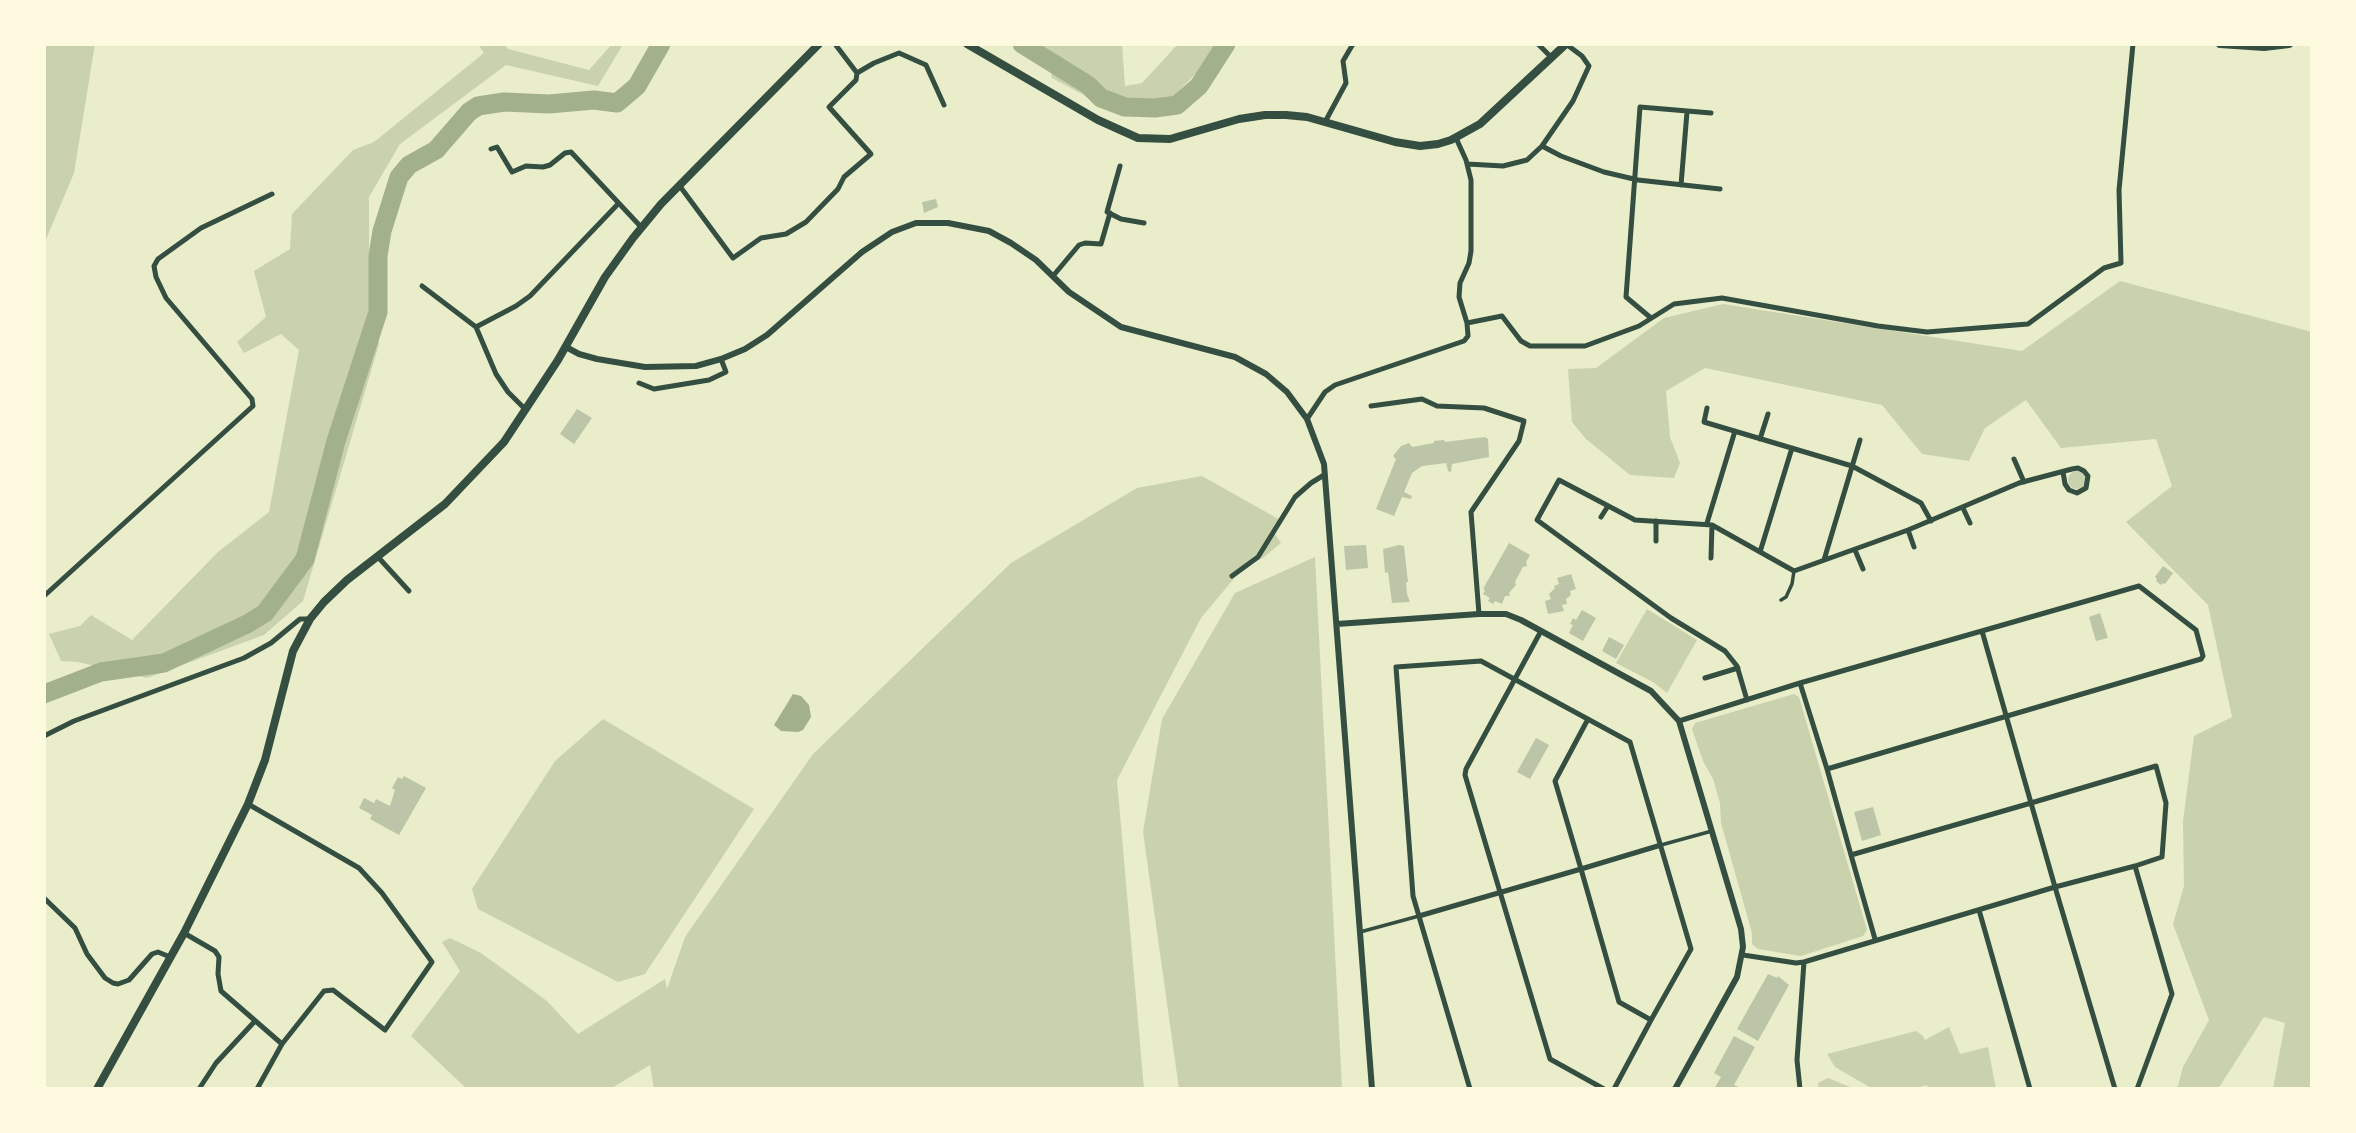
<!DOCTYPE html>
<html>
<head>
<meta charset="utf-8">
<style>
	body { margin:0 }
	#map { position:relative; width:2356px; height:1133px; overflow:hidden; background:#e9edc9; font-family:Literata,serif }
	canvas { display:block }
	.frame { position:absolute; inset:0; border:46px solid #fefae0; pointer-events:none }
</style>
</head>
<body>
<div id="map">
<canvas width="2356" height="1133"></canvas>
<div class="frame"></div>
</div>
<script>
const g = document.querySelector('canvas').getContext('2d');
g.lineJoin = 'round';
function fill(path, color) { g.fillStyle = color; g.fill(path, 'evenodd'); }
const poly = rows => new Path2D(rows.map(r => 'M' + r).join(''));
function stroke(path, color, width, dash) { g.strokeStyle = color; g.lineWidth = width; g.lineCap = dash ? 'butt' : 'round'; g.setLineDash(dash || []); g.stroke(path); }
const green = poly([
	[44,44,95,44,74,173,44,244],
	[478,44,504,44,508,49,589,70,612,44,622,46,598,86,506,65,400,144,369,197,369,264,379,344,303,601,264,635,147,678,78,662,61,661,49,634,80,626,91,615,132,640,218,552,269,512,299,350,281,334,244,353,237,342,266,317,254,271,290,249,292,214,353,150,374,142,484,53],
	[1027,44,1122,44,1125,86,1142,83,1178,44,1225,44,1155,115,1123,116,1052,78,1047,54],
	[2120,281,2312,332,2312,1089,2273,1089,2285,1023,2264,1017,2218,1089,2177,1089,2183,1067,2209,1020,2173,924,2184,886,2183,821,2194,736,2232,717,2208,605,2126,522,2172,486,2156,439,2061,448,2026,400,1985,428,1969,461,1922,454,1882,405,1705,368,1666,391,1670,437,1680,463,1674,478,1630,475,1586,439,1572,422,1568,369,1596,368,1664,318,1723,304,2022,351],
	'2068 480a9 9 0 1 1 18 0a9 9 0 1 1-18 0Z',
	[1202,476,1282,521,1273,531,1281,543,1263,558,1246,564,1201,618,1117,780,1144,1089,654,1089,650,1065,610,1089,467,1089,411,1036,460,971,442,942,450,938,481,953,547,1001,578,1034,665,979,667,989,685,937,813,754,1011,563,1137,488],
	[1315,557,1342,1089,1179,1089,1143,832,1162,719,1235,593],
	[1647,609,1697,640,1667,693,1653,682,1616,663],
	[1794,694,1799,697,1867,930,1863,936,1801,956,1758,949,1752,944,1752,933,1721,823,1720,803,1713,779,1703,761,1692,729,1695,723],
	[603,719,754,809,645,974,618,982,478,909,472,889,555,761],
	[1949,1027,1960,1054,1988,1047,1996,1089,1928,1089,1927,1085,1913,1089,1873,1089,1835,1067,1827,1054,1916,1031,1923,1036,1925,1040],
	[1828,1078,1855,1089,1819,1089,1818,1083]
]);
const water = poly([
	[793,694,801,696,809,705,811,717,803,730,798,732,781,731,774,725]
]);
const river = poly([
	[1022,44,1088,85,1101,98,1125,107,1155,108,1177,105,1199,86,1226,44],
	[44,694,101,672,164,663,247,624,265,613,305,559,336,441,378,312,378,256,382,231,399,177,409,165,436,150,469,112,478,106,504,102,549,104,594,100,617,103,637,86,661,44]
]);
const building = poly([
	[936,199,938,207,924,213,922,202],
	[577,409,592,418,574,444,560,434],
	[1485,437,1488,439,1489,457,1452,464,1451,472,1448,471,1446,463,1422,466,1412,473,1404,492,1412,496,1411,499,1402,497,1394,516,1376,509,1396,459,1393,456,1401,446,1409,443,1412,447,1434,443,1434,441,1444,440,1445,442],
	[1509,543,1530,555,1526,562,1527,566,1523,567,1515,582,1516,585,1509,593,1510,596,1505,596,1502,604,1495,601,1493,604,1488,601,1490,598,1483,594,1485,590,1483,589],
	[1366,545,1368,568,1346,570,1344,546],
	[1399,545,1404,546,1408,582,1406,582,1407,594,1410,602,1392,603,1388,572,1385,573,1383,549],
	[2163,566,2173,573,2165,584,2163,583,2161,585,2156,581,2157,579,2155,577],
	[1571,574,1576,589,1570,591,1571,595,1566,599,1567,604,1562,605,1564,611,1548,614,1545,601,1551,599,1549,594,1555,588,1554,586,1559,584,1557,578],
	[1582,610,1596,618,1583,641,1569,633,1573,625,1570,624,1573,618,1576,620],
	[2100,613,2108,638,2096,641,2089,617],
	[1609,637,1624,645,1616,659,1602,651],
	[1536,738,1549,745,1530,779,1517,772],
	[404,776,426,788,399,835,370,819,372,815,359,808,364,798,374,803,376,799,390,806,395,790,392,788,398,777,402,779],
	[1873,807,1881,835,1862,841,1854,812],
	[1768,974,1777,978,1778,976,1789,985,1758,1041,1737,1029],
	[1734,1036,1755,1047,1734,1085,1743,1089,1714,1089,1721,1077,1714,1073]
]);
const pedestrian = poly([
	[1781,600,1786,597,1792,584,1794,571],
	[1661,845,1712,831],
	[1360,932,1419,916]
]);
const minor = poly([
	[835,44,857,73,874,63,899,53,926,65,944,105],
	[1538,44,1551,57],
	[1325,122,1346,83,1343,61,1353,44],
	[1542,146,1561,156,1604,172,1638,180,1720,189],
	[491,149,497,147,512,172,526,166,543,167,550,165,565,153,571,152,642,228],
	[1467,164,1503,166,1527,160,1542,146,1573,101,1589,66,1582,56,1566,44],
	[1120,166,1107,212,1121,219,1144,223],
	[679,185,733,258,761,238,786,234,806,222,838,189,844,177,871,154,829,107,856,80,857,73],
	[1681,185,1687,112],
	[1053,276,1079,245,1085,243,1101,244,1110,213],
	[422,286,476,327,496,374,508,392,526,410],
	[1651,318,1626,297,1640,107,1711,113],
	[1467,323,1502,316,1521,341,1530,346,1585,346,1639,326,1674,304,1722,298,1878,326,1927,332,2028,324,2104,268,2121,263,2119,190,2133,44],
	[476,327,516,306,530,296,618,204],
	[639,383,654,389,709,380,726,372,721,359],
	[1371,406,1422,399,1437,406,1484,408,1524,421,1519,441,1471,512,1479,614],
	[1707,408,1704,422,1852,466,1921,503,1931,521],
	[1307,419,1325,392,1335,385,1464,341,1468,336,1467,323,1459,297,1460,283,1469,263,1471,251,1471,180,1466,160,1456,138],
	[1760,439,1768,414],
	[2014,459,2024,482],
	[1963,508,1970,523],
	[1601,517,1608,506],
	[1707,523,1735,431],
	[1908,530,1914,547],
	[1656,541,1656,521],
	[1855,550,1863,569],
	[1760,552,1792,448],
	[378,557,409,591],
	[1711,558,1712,525],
	[1824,560,1860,440],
	[1232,576,1258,557,1295,497,1311,483,1324,475],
	[44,596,253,406,252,399,166,298,156,277,154,266,158,259,201,228,272,194],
	[1541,631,1466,769,1465,775,1550,1059,1604,1089],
	[1705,678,1738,668],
	[1747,700,1737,666,1725,651,1671,618,1537,520,1559,480,1635,520,1712,525,1794,571,1908,530,2019,483,2072,469,2078,468,2084,471,2088,476,2086,488,2077,493,2069,490,2065,484,2063,472],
	[1588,719,1555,781,1581,869,1661,845],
	[1679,721,1800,683,2139,586,2196,630,2203,656,2201,659,1827,769,1800,683],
	[44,736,74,721,244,658,271,643,300,619,310,619],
	[1827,769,1851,855,2031,803,1982,631],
	[248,804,359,868,382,893,432,962,385,1030,333,990,324,991,282,1044,257,1089],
	[1851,855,1875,939],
	[44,898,75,928,87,954,105,978,113,983,118,984,129,980,152,954,158,952,170,957],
	[1979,910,2030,1089],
	[1419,916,1581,869,1619,1002,1651,1020,1691,949,1630,742,1481,661,1396,667,1413,896,1470,1089],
	[184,933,215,951,219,957,218,974,221,991,282,1044],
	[1743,955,1796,963,1804,962,2055,887,2031,803,2156,766,2166,803,2162,857,2135,866],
	[199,1089,216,1063,255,1021],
	[1614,1089,1651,1020],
	[1800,1089,1797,1060,1804,962],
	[2115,1089,2055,887,2135,866,2172,994,2137,1089]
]);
const tertiary = poly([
	[566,347,579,354,597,359,645,367,696,366,721,359,745,349,767,335,862,252,892,232,916,223,948,223,989,231,1011,243,1036,260,1069,292,1121,327,1235,357,1266,374,1287,392,1307,419,1324,464,1372,1089],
	[1337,624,1479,614,1506,614,1521,620,1651,691,1679,721,1741,929,1743,947,1737,977,1675,1089]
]);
const primary = poly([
	[967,44,1098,120,1138,138,1170,139,1239,119,1265,115,1286,115,1307,117,1395,142,1420,146,1438,144,1451,140,1480,124,1566,44],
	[2220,44,2264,47,2289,44],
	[97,1089,184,933,248,804,265,760,293,651,310,619,324,602,347,580,445,504,504,442,558,360,605,277,633,238,661,204,819,44]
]);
fill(green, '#cad2ad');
fill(water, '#a3b18a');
stroke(river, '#a3b18a', 19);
fill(building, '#bcc5a7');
stroke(pedestrian, '#344e41', 3.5);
stroke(minor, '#344e41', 5);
stroke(tertiary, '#344e41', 6);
stroke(primary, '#344e41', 8);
</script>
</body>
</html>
